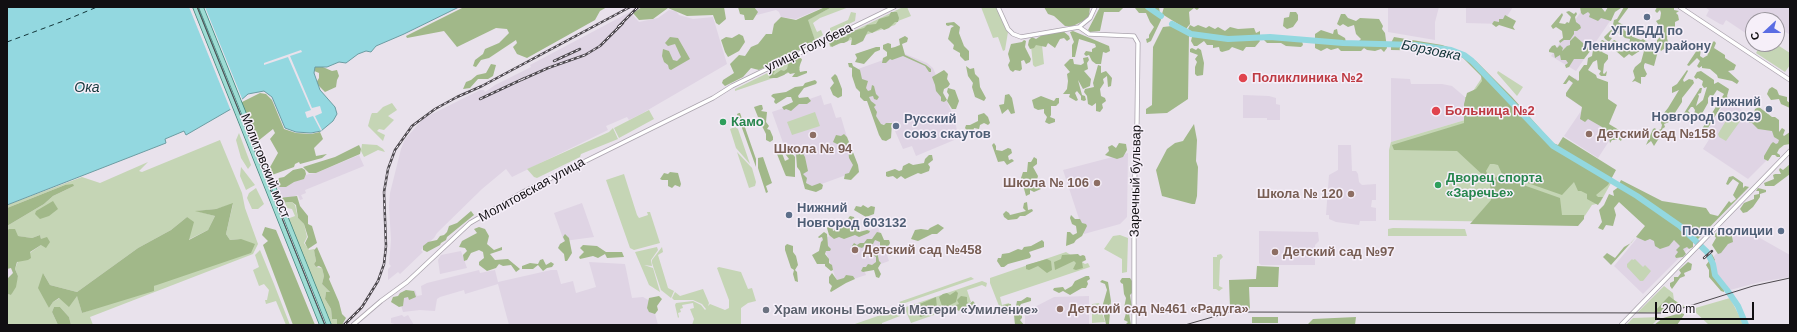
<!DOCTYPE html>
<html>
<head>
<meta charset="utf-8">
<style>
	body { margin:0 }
	#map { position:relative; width:1797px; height:332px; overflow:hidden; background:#e9e2ec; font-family:Arial,sans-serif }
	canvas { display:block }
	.frame { position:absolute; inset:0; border:8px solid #110f12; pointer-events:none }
	.north { position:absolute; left:1745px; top:12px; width:40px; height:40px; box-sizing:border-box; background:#f6eff9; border:1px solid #9a959d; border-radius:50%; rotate:248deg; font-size:11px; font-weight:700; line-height:16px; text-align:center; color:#110f12 }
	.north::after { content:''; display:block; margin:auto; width:14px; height:18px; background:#5a6ce3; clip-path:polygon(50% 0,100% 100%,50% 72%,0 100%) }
	.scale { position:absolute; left:1655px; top:302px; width:99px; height:18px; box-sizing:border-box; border:2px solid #110f12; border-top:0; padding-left:5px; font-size:12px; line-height:14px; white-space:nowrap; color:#110f12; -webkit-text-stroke:3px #f6eff9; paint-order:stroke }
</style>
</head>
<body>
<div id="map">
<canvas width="1797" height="332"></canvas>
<div class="frame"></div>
<div class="north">С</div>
<div class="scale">200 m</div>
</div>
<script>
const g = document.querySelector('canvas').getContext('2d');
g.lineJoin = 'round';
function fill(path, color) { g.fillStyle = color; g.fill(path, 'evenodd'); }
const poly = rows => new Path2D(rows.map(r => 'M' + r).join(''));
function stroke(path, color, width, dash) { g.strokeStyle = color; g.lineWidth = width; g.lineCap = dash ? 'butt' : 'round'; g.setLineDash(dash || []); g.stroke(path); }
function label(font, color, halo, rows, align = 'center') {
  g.font = font + ' Arial,sans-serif'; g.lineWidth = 3; g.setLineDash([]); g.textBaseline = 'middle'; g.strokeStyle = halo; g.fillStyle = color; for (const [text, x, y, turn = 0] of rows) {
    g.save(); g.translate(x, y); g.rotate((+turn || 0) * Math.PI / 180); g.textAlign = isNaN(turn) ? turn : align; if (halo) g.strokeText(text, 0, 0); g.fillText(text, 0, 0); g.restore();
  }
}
const built = poly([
	[747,7,824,7,796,19,781,17,779,12,776,10,753,16],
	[1388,7,1439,7,1435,22,1435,40,1388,32],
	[1466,7,1513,7,1502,24,1466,23],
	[1584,7,1588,7,1610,21,1576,71,1551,56],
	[1705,7,1790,7,1790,35,1777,26,1777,20,1753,20,1753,38,1726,20,1723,25,1720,24,1708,17,1706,16,1709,10],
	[669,10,676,11,679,15,693,19,713,17,727,64,641,114,629,120,627,117,606,126,608,130,512,177,506,169,482,189,437,233,434,238,421,250,423,252,400,274,398,272,388,280,388,269,391,266,389,264,391,240,389,206,390,193,401,149,405,139,424,118,480,90,484,90,485,92,495,85,531,67,530,65,630,12,639,22,658,18],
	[903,53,927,63,933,68,954,118,959,138,916,156,912,146,903,149,891,122,878,126,858,69],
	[1391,78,1410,79,1411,84,1442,84,1452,86,1465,97,1465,120,1391,142],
	[1575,78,1615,104,1603,124,1615,132,1598,158,1564,136,1583,108,1566,96,1566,93],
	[821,95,824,105,831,103,836,118,841,117,857,171,808,189,794,152,787,154,772,112],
	[1243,95,1269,96,1276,98,1276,104,1280,105,1280,120,1267,120,1267,118,1243,118],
	[1727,100,1787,140,1748,179,1703,149,1710,138,1705,134],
	[1338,145,1351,145,1352,171,1356,171,1358,174,1359,182,1362,185,1376,184,1376,200,1372,200,1371,207,1376,208,1376,221,1360,221,1359,225,1336,222,1329,219,1329,215,1326,215,1329,175,1338,170],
	[1128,153,1127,217,1120,224,1084,234,1063,170],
	[359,155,364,166,305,190,306,193,301,195,303,199,300,200,298,195,282,200,277,187,309,174,316,173],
	[582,203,594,237,564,241,554,213],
	[1652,220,1691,246,1643,294,1614,266],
	[878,227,889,261,864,270,866,275,838,284,821,239,855,228,857,235],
	[1744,229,1790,255,1790,277,1760,282,1730,290,1718,277,1715,264,1712,258,1735,235,1736,236],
	[1259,231,1318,232,1319,241,1315,245,1315,265,1261,265,1259,263],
	[461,251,467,268,440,274,438,260,441,255],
	[589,262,625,264,632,298,643,297,652,302,658,325,509,325,498,284,465,294,464,290,440,297,437,299,435,311,420,310,403,312,399,299,415,290,417,296,422,295,421,286,427,283,479,270,480,273,495,270,498,282,551,270,557,270,561,284,573,281,576,293,596,287],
	[1089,296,1089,325,1025,325,1025,312,1054,297],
	[402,315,404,317,408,315,414,325,398,325,391,323,391,318]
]);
const green = poly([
	[832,7,849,7,820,18,813,23,817,32,821,30,823,35,815,40,807,20],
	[903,7,907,7,911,16,898,21,895,25,830,47,829,43],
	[981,7,996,7,1008,32,1005,50,1003,51,998,37,993,38],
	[851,12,856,13,855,21,830,33,830,28,848,20],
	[1041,44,1042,45,1044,64,1035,67,1033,65,1031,46],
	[1761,44,1776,44,1790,53,1790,65,1785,72,1756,53],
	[800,57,802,61,799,63,800,69,735,91,735,89],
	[1498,71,1523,87,1517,96,1497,73],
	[1483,76,1551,148,1611,183,1600,203,1592,205,1580,223,1389,220,1389,150,1391,142,1465,120,1465,97,1469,97],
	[392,103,397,110,388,116,394,120,384,130,379,129,377,131,385,135,383,141,368,126,371,115,372,113,377,113,383,107],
	[649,110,654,119,619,138,614,128],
	[815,112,820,126,792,135,787,122],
	[1730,114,1733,114,1741,120,1726,141,1719,137,1718,134],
	[735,127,738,129,750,164,736,148,730,129],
	[613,128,618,139,581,154,580,157,537,178,534,177,527,169,609,132],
	[239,133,251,165,248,169,241,158,236,140],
	[220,140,242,193,245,208,258,244,253,254,90,317,93,325,71,325,69,317,60,307,54,307,52,312,58,325,7,325,7,294,11,295,18,276,15,269,18,261,41,245,41,239,40,235,32,238,17,236,9,229,7,230,7,226,44,204,53,196,74,186,65,185,7,208,7,205,82,177,100,183,148,162,139,171,142,172],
	[233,204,226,234,230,240,241,239,154,286,82,313,77,295,60,298,53,302,49,308,43,273,50,285,77,292,138,248,171,230,187,217,188,240,208,230,215,216,197,211,216,209],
	[362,144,377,145,383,149,385,152,378,150,364,157,361,151],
	[737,152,752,168,756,182,755,186,749,188],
	[241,167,255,185,246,190,240,176],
	[624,174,637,215,639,218,648,215,647,212,650,212,660,243,634,250,630,248,606,180],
	[256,188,264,204,258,209,252,209,247,198,249,193],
	[292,202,295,205,298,218,304,224,307,237,304,243,309,250,314,249,316,261,314,264,316,267,322,268,324,276,322,284,330,292,326,292,325,299,331,309,332,319,337,319,338,325,330,325,287,219,295,216,292,209,287,208,285,203],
	[1393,228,1465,229,1467,236,1388,236,1388,229],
	[1120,235,1128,238,1127,272,1122,273,1122,259,1104,249,1113,236],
	[657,247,658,250,651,260,652,266,644,265,653,268,660,292,649,285,635,252],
	[662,247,663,252,658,255,668,288,674,291,671,298,661,290,652,263,652,260],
	[260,250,274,284,290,325,286,325,276,301,266,304,265,300,267,300,269,290,264,284,259,286,253,270,259,267,255,255],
	[1066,252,1085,264,1088,263,1090,267,1000,297,1002,305,1009,303,1010,305,1003,308,999,306,990,283,990,278],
	[1221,254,1223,257,1220,260,1219,286,1223,288,1219,291,1216,289,1213,289,1213,257,1217,257,1217,255],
	[1632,259,1633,260,1635,259,1643,267,1645,265,1651,271,1643,281,1640,281,1627,267,1627,264],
	[719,267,741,272,748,289,752,288,756,301,748,303,741,308,741,325,692,325,694,319,690,309,694,308,693,303,682,305,683,308,680,309,681,312,678,313,679,317,678,318,675,305,676,303,693,301,701,305,705,310,706,309,702,304,693,300,674,300,672,298,675,292,680,296,703,289,709,303,708,306,710,304,725,310,729,308,729,300,717,268],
	[971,277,974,279,902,304,899,302],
	[982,281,987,283,986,287,982,285,967,290,971,302,911,323,905,309,906,307],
	[1664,286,1673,293,1674,300,1686,307,1671,312,1637,313],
	[1730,298,1744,325,1709,325,1692,309],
	[1099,303,1105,322,1092,323,1092,304],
	[898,309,900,316,882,323,882,325,852,325],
	[1660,317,1652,325,1626,325,1633,318]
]);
const forest = poly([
	[464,7,607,7,600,11,595,20,527,58,517,54,513,47,517,43,516,40,489,58,481,60,476,67,473,66,475,60,483,54,485,49,499,43,509,33,507,29,496,28,457,47,444,31,407,38,406,36],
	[642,7,724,7,726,19,719,25,716,23,713,15,687,16,668,8,653,19,639,20,633,13],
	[738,7,754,7,758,12,753,20,745,20,744,15,740,14],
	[825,7,832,7,808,20,815,40,811,45,800,50,791,52,789,56,759,70,751,68,743,77,725,86,722,83,723,80,734,73,730,64,739,55,745,56,751,47,758,44,766,34,772,34,774,24,781,17,796,20],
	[1044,7,1090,7,1089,16,1085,20,1073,26,1065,26,1054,16,1048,14],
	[1100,7,1124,7,1119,12,1104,12,1100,31,1090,32,1088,30],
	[1129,7,1159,7,1161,20,1151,41,1147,43,1146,39,1149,38,1149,35,1154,27,1150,22,1146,13,1139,13,1135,8],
	[1164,7,1200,7,1197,10,1194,8,1189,12,1190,24,1186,29,1162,14],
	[1580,7,1601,7,1605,12,1608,7,1621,8,1615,12,1611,21,1601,18,1598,21,1589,17,1590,14,1588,12,1583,15,1581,13],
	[1624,7,1629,7,1618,22,1625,26,1624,30,1633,37,1641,40,1643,39,1650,44,1650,45,1656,48,1658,51,1654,66,1645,63,1644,65,1644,68,1647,74,1645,77,1641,77,1641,84,1635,81,1632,82,1635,78,1633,71,1635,67,1641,62,1644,51,1641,50,1632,56,1629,54,1624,58,1609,45,1614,40,1620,43,1623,46,1629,46,1630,39,1625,38,1623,36,1616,32,1609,35,1609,37,1612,38,1609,42,1605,39,1604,37,1612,29,1614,20,1617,19],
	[1657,7,1674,7,1674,10,1679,11,1676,13,1678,15,1679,20,1675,22,1675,27,1668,33,1667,38,1668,42,1675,46,1678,49,1677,50,1668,48,1667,46,1665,45,1665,48,1661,51,1657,45,1657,40,1664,33,1662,30,1659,31,1657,30,1658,24,1656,21,1660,19,1661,13,1660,10,1657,13,1655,11],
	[1569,11,1574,14,1576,12,1577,14,1575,17,1576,22,1580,25,1581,28,1577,31,1574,31,1574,34,1570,40,1564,40,1560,43,1559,41,1563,38,1562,31,1556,27,1553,29,1551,26,1562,13,1563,15,1559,23,1565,24,1567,22,1569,23,1571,17,1566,12],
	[891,12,897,12,899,18,898,22,895,22,889,28,884,30,881,28,872,33,868,31,863,41,855,45,851,45,852,38,850,37,848,41,844,43,840,43,832,47,830,45,831,42,841,37,846,37,850,32,864,28,867,25,876,24,879,19,889,16],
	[1290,12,1296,12,1298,15,1298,20,1293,27,1287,29,1283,26,1284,18,1289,17],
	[1341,14,1345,14,1348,18,1356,21,1360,18,1379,19,1383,26,1382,29,1385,33,1387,48,1384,52,1381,49,1375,51,1367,50,1364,48,1361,51,1341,51,1338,48,1331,50,1327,48,1321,51,1315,48,1315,34,1321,30,1333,34,1334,30,1337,29,1338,34,1345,38,1346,42,1358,42,1361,39,1356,34,1354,25,1348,27,1343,24,1340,26,1337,24],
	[1505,15,1516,21,1513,27,1515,30,1499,25,1496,27,1492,24,1494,21,1499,22,1499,19,1503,19],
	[954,22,960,27,959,33,964,46,969,51,969,60,965,61,960,56,960,53,953,49,954,45,948,39,951,28,954,26,951,25,948,26,946,25,946,23],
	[1190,25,1194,27,1198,25,1206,28,1209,26,1215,29,1218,27,1225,31,1230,27,1238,29,1254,28,1256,33,1260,31,1260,35,1258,38,1260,41,1255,47,1246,47,1243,51,1232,47,1229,50,1222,52,1220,51,1219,47,1213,48,1213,45,1207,45,1204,41,1197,46,1194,46,1191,41,1193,33,1188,29],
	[1172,26,1189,35,1188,99,1167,113,1146,114,1146,109,1152,105,1153,47,1163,27],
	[1063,31,1069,36,1070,39,1067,41,1064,38,1060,39,1055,48,1048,43,1046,47,1036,45,1034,48,1030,49,1028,45,1029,40,1032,37,1036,39,1042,35],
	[1073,31,1109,46,1110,51,1106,53,1103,52,1101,64,1096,64,1092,61,1089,55,1086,56,1084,54,1086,51,1092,52,1092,49,1096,47,1095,44,1079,39,1075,57,1072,57,1072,45,1074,42,1070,32],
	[739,34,743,36,745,42,739,51,728,57,725,52,721,40,726,37,732,38],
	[905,36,908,38,907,42,902,44,905,55,926,65,931,69,931,72,929,72,925,66,903,56,892,60,890,59,886,63,882,63,883,58,887,56,887,52,883,49,883,45,888,43,891,44,891,48,895,47,900,45,899,39],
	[1575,36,1591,50,1584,59,1574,59,1569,67,1566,68,1565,65,1568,63,1566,60,1561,60,1560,55,1555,58,1554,53,1549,52,1549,50,1552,46,1555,45,1557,48,1560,45,1563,48,1562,51,1567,46,1570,45,1570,41],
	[670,37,678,38,690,59,671,70,669,69,668,65,664,62,662,56,663,49,669,51,673,60,677,61,681,57,675,44,668,46,665,43],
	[1264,37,1282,39,1286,37,1289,39,1294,37,1302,41,1303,45,1301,47,1286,46,1281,43,1267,43,1263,39],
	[1394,37,1442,45,1460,51,1476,61,1512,97,1553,143,1558,145,1563,137,1616,170,1608,185,1596,195,1598,197,1603,197,1598,205,1587,199,1587,194,1581,191,1578,191,1574,182,1562,195,1502,174,1498,165,1494,164,1490,164,1486,171,1489,177,1485,177,1457,151,1394,150,1392,145,1464,123,1464,104,1467,93,1476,89,1482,81,1481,76,1463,58,1451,51,1391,50,1391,43],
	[1024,40,1026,41,1025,47,1031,59,1030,62,1026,64,1024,60,1021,61,1022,69,1020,71,1015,70,1013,72,1010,70,1008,65,1010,61,1008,54,1011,44,1022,42],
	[1602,40,1607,42,1602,52,1608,55,1608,59,1604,64,1603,73,1604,74,1607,71,1606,76,1601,76,1599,74,1601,71,1598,69,1597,60,1593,62,1588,70,1596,75,1597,78,1608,82,1608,99,1617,105,1609,124,1624,133,1621,141,1617,138,1618,135,1616,134,1617,140,1612,140,1610,143,1609,138,1601,133,1603,129,1602,127,1588,119,1585,122,1580,119,1582,107,1566,96,1566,93,1573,83,1569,80,1566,84,1563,84,1569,75,1578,81,1579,80,1579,72,1584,65,1587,65,1588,58,1592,56,1593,50],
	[1714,41,1716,43,1714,48,1725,55,1725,58,1736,65,1734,70,1728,71,1739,81,1737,84,1732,81,1718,78,1717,75,1710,69,1702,68,1702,66,1699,68,1697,66,1700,61,1697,58,1689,66,1687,65,1699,47,1701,49,1700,56,1703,58,1708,55,1705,51],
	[876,47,880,47,880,50,875,52,864,64,855,62,857,58,855,54],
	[1192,48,1196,50,1198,48,1201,50,1204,63,1203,75,1197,76,1195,74,1195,67,1197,62,1195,59,1198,55,1190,52,1190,49],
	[798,57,802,59,799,68,800,72,805,71,807,71,807,73,797,77,792,77,795,73,790,74,788,72,784,75,777,78,769,78,773,70,775,71,773,74,774,75,781,70,784,71,787,69,789,61],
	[1088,57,1089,60,1087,63,1088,69,1084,71,1091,79,1090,86,1083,89,1078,80,1082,95,1085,96,1086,100,1084,101,1081,100,1081,96,1077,91,1075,93,1078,100,1076,101,1069,97,1070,94,1063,94,1067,89,1068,81,1067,74,1070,72,1064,65,1070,59,1073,59,1074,64,1081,65,1084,63,1083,58],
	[848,63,852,63,853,66,860,70,862,79,868,81,866,88,868,91,871,90,872,85,874,86,876,94,879,97,877,100,874,99,873,96,869,97,871,101,876,105,874,107,877,112,876,116,881,124,884,125,886,123,892,123,891,138,886,141,882,140,879,135,867,101,864,101,860,97,860,92,856,88,852,76,852,68,849,67],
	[316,64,332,71,337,70,339,76,337,80,336,87,325,92,316,83,319,78,319,73,312,70],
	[491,64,496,65,493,76,488,79,478,79,470,88,463,89,466,82,471,80,477,75,486,73],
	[1098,65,1101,66,1101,73,1106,71,1112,78,1111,86,1108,87,1107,76,1103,79,1104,83,1100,89,1101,96,1105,98,1106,101,1102,104,1103,108,1100,112,1096,111,1096,103,1092,106,1088,104,1087,96,1084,92,1085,89,1094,87,1093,83],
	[966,66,970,69,974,68,975,74,979,78,980,87,986,98,984,101,975,97,972,87,973,83,968,76],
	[944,70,948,74,947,79,950,84,948,87,944,89,943,93,947,100,944,102,941,101,941,97,936,91,935,85,932,77],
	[1687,70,1688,71,1683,80,1684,82,1689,79,1693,80,1694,83,1682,98,1682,102,1669,122,1664,124,1665,127,1662,129,1663,132,1654,146,1651,141,1646,145,1653,129,1655,128,1657,131,1661,129,1662,125,1660,121,1662,120,1660,118,1668,108,1679,90,1672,93,1672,87,1677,84],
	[1701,71,1714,80,1714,84,1718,82,1729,89,1727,96,1729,101,1733,103,1734,106,1730,107,1727,103,1720,108,1705,133,1700,132,1724,94,1717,90,1713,96,1710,95,1708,98,1708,103,1700,117,1698,116,1697,113,1691,122,1689,122,1689,120,1694,115,1695,110,1693,107,1691,107,1688,111,1691,114,1686,121,1681,118,1700,88,1702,88,1701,93,1698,94,1699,96,1696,106,1703,100,1707,87,1704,88,1702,85,1703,81,1698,78,1696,79,1694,77,1697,72],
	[835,74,837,76,842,89,842,96,838,98,833,95,830,88,834,83,831,78],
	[815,80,817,82,816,84,804,88,798,96,799,98,808,97,811,101,807,104,799,104,791,111,786,109,784,110,782,107,793,102,791,97,787,97,776,104,774,102,775,99,771,96,773,94,786,92,795,87,803,86,805,83],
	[1772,87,1777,90,1779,95,1787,97,1787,101,1790,103,1790,108,1781,104,1779,99,1771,100,1767,94,1769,89],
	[948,88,955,90,959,101,956,109,952,109,947,101,949,95,947,92],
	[260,93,266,94,272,100,284,129,296,133,311,134,320,132,323,139,314,148,316,156,327,154,322,158,300,164,299,162,295,164,294,167,272,175,269,169,278,153,270,139,275,133,273,129,258,141,252,130,253,126,250,124,242,106,242,102],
	[1009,94,1012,98,1015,113,1011,114,1008,109,1002,114,999,105,1004,104,1005,95],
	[1041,96,1054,101,1056,98,1059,98,1059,103,1056,106,1051,106,1051,115,1050,117,1055,119,1055,122,1049,124,1045,122,1047,117,1044,113,1044,109,1038,110,1034,108,1032,100],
	[760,105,762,105,763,109,761,111,767,112,766,122,769,126,767,129,770,130,773,137,773,140,770,142,766,140,766,134,761,124,762,122,761,118,758,117,754,107],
	[1759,107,1772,117,1775,117,1779,120,1779,132,1782,128,1785,130,1783,135,1784,136,1790,132,1790,144,1784,145,1779,149,1777,153,1780,155,1780,157,1777,157,1775,155,1772,155,1768,161,1764,159,1764,156,1771,144,1773,142,1776,144,1778,143,1779,140,1774,137,1772,131,1758,129,1752,123,1749,123,1748,119,1750,114,1754,113,1755,109],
	[739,113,740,113,756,159,756,167,737,114],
	[984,113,988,117,990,123,988,125,984,123,980,125,979,129,974,128,973,132,969,133,965,128,966,125,970,125,978,121,978,115],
	[1194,124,1197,140,1196,161,1198,167,1197,196,1195,204,1192,204,1162,196,1156,170,1167,149,1175,143,1183,141],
	[844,134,847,137,858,165,859,172,851,180,844,179,845,174,849,173,853,165,849,158,848,148,843,147,844,143,837,144,833,142,836,135,841,136],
	[994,143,996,146,996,150,1002,151,1008,148,1011,149,1012,153,1008,156,1009,160,1012,159,1014,161,1007,165,1004,161,998,162,992,145],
	[1119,143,1126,144,1127,150,1123,157,1117,159,1105,155,1109,151,1108,147,1112,145,1116,148],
	[359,145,361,149,360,154,316,173,309,173,303,167,335,157],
	[776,146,780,148,785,161,789,159,783,151,783,146,785,146,786,151,791,152,795,157,795,177,786,176,785,174,775,149],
	[798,151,802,152,805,157,808,171,803,174,807,178,806,183,812,186,820,183,823,185,822,189,816,192,805,189,800,171,797,167,796,154],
	[929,155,932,155,933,160,928,164,930,167,929,171,921,174,918,173,905,179,901,176,897,179,893,176,888,177,886,176,886,172,895,169,899,171,902,170,903,166,909,163,913,165,924,163,925,159],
	[763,157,772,183,766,186,768,192,766,193,758,168,758,158],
	[1034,157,1037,159,1037,164,1033,167,1038,176,1037,180,1041,189,1034,192,1030,190,1030,194,1026,196,1021,178,1023,172,1027,172,1028,162,1031,162],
	[1790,164,1790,174,1774,186,1765,186,1764,183,1774,179,1773,175,1775,174,1781,174,1779,170,1780,168,1783,170],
	[302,168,305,170,306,174,304,179,294,182,286,187,280,187,276,184,279,178,284,177,293,170],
	[670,172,678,173,681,184,680,187,675,185,672,188,668,186,668,180,662,180,660,179,664,173,668,174],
	[1498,176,1560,198,1562,215,1584,215,1584,219,1578,226,1470,224,1491,200,1490,181],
	[1733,176,1743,183,1743,188,1745,186,1749,187,1698,239,1693,241,1693,247,1689,249,1687,247,1683,249,1686,254,1683,257,1676,258,1675,256,1678,252,1676,250,1680,246,1674,240,1669,246,1660,249,1655,246,1654,241,1650,239,1645,241,1636,237,1611,265,1603,257,1607,253,1615,258,1624,247,1631,243,1645,226,1619,202,1614,208,1616,215,1613,226,1606,225,1603,230,1598,228,1602,222,1599,210,1604,205,1609,194,1614,196,1613,191,1620,186,1619,184,1621,180,1662,201,1706,208,1710,214,1718,216,1729,201,1731,203,1736,199,1733,195,1739,183,1733,179,1728,185,1726,184,1729,177],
	[73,184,74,186,53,196,44,204,7,226,7,208,65,185],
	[1758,188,1766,190,1766,192,1760,194,1760,197,1753,207,1747,212,1743,213,1740,209,1744,203,1754,199,1754,195,1759,194,1759,191,1756,191],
	[297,196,300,206,308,216,308,224,312,226,317,243,308,249,305,243,308,237,304,224,298,218,296,205,292,202,281,203,279,198],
	[53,201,58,209,49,216,40,219,35,214,36,211],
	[1027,202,1028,210,1032,209,1033,211,1025,216,1020,216,1017,219,1008,220,1004,217,1003,214,1006,211,1009,213,1010,215,1026,211,1023,208,1024,203],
	[233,203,226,234,230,240,241,239,255,244,251,253,154,286,154,291,82,313,77,296,69,307,59,298,53,302,49,308,38,288,43,273,50,285,77,292,138,248,171,230,187,217,194,222,189,240,208,230,215,216,195,211,216,209],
	[863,205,868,208,871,206,875,207,874,214,866,217,854,210,856,206,861,207],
	[471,211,474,215,447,237,446,240,441,243,440,245,427,252,423,250,423,246,428,242,437,240,440,236,444,235,447,232,449,226,457,223],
	[1071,215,1075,219,1080,219,1082,223,1086,224,1087,226,1082,236,1076,240,1074,243,1066,246,1067,232,1070,232,1073,235,1077,233,1076,226,1072,224,1070,218],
	[850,216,854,217,855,221,858,224,858,228,859,232,867,230,870,231,869,233,859,237,855,235,844,239,839,237,834,239,829,235,827,228,829,226,832,226,833,231,847,225,847,220],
	[938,224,944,228,937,234,932,234,918,241,911,239,915,230,921,229,928,230,930,228],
	[265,227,276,230,315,325,293,325,263,245,268,241,262,235],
	[479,227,485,229,489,236,487,244,494,250,502,247,502,250,490,254,495,260,508,259,520,269,516,272,511,265,503,266,499,264,496,268,487,271,479,265,479,262,484,258,483,252,479,250,471,253,467,260,464,261,463,255,467,251,465,248,459,247,462,241,477,233,474,229],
	[1721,228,1727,230,1727,234,1730,235,1732,231,1735,229,1735,234,1732,236,1733,242,1728,244,1721,253,1718,254,1712,245,1716,238,1714,235],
	[9,229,15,229,18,236,32,238,40,235,41,239,47,237,50,242,46,248,41,245,30,252,31,258,28,260,17,262,15,269,18,276,16,287,11,295,7,294,7,279,13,273,11,268,7,269,7,230],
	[824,232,827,234,828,246,831,249,830,251,826,251,825,254,829,259,829,263,832,265,833,270,831,271,825,266,825,264,817,264,812,255,819,251,821,242,823,240,822,237,819,238,818,237],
	[877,232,881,233,884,240,889,240,890,243,888,247,880,249,880,242,875,240,873,244,865,245,862,248,859,247,852,249,852,246,854,243,857,245,860,243,864,243,867,239,872,239],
	[565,234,569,238,572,253,567,261,565,261,564,254,558,248,560,244,565,241,563,237],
	[1042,240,1044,242,1044,247,1029,252,1031,256,1030,258,1008,264,1004,267,1001,267,997,261,998,258,1001,258,1002,254,1009,253,1018,249,1022,250,1024,247,1031,246],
	[787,244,793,246,793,252,796,256,798,265,795,270,797,272,798,282,795,281,793,274,794,270,791,268,785,250,785,246],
	[583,245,597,246,606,252,622,252,624,257,607,258,605,254,598,258,593,256,580,259,579,257,584,252,580,248],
	[317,247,330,277,329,279,339,302,342,314,346,318,342,325,337,324,337,319,332,319,331,309,325,299,326,292,330,292,322,284,324,276,322,268,319,266,316,267,314,264,316,261,314,250],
	[875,249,877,251,879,261,881,263,878,268,881,274,879,278,876,277,874,270,863,272,861,271,863,267,866,267,868,264,872,265,876,262,876,257,873,255],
	[1078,254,1080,256,1083,255,1085,256,1086,260,1082,262,1083,268,1076,270,1073,269,1076,263,1074,261,1055,270,1054,262,1061,259,1062,255],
	[1712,254,1715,260,1711,264,1713,276,1724,289,1724,292,1721,291,1709,277,1709,270,1706,265,1709,261,1708,257],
	[543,259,546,265,551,262,554,264,552,267,547,268,543,271,538,265,533,269,522,269,522,266,530,263,538,264,540,260],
	[1047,259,1051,261,1052,270,1047,273,1038,266,1029,270,1026,269,1026,265],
	[1688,262,1692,264,1691,270,1684,273,1685,276,1680,278,1672,289,1670,286,1670,283,1674,281,1674,277,1678,277,1681,273,1679,270],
	[1257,266,1279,267,1278,287,1249,287,1250,310,1230,308,1229,280,1256,279],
	[832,273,837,280,844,278,846,275,853,276,855,279,846,283,831,292,830,291,832,286,829,283,829,277],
	[1086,276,1089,276,1090,279,1087,281,1088,284,1086,288,1082,288,1070,295,1063,291,1059,293,1053,290,1054,288,1063,287,1065,290,1072,286,1075,281],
	[1122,278,1130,278,1132,281,1132,293,1130,295,1132,308,1129,313,1131,325,1125,325,1128,322,1124,320,1126,313,1124,308,1126,298,1124,294,1123,284,1121,283,1120,281],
	[1102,280,1108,282,1111,301,1109,324,1106,324,1104,316,1103,304,1107,290,1105,284,1100,282],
	[406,290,414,291,416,297,409,300,408,297,404,298,403,306,399,307,391,302,393,297,398,296,400,293],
	[956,291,958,293,956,302,946,307,942,306,939,297,943,294,947,293,950,295],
	[659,296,662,299,657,306,658,310,655,314,649,312,647,308,649,298],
	[961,296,967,297,967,302,969,304,973,301,977,306,976,307,974,305,959,311,955,309,956,305,959,304,957,300],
	[1669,296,1683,307,1671,311,1654,312],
	[936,297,937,308,934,311,921,317,917,315,915,306],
	[1027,297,1031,298,1031,301,1021,304,1019,308,1022,312,1022,318,1020,320,1024,325,1015,325,1014,315,1004,315,1002,312,1003,305,1011,304,1011,306,1007,308,1007,310,1010,311,1016,306,1017,301,1021,301],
	[54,307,60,307,69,317,71,325,58,325,52,312],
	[1681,313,1684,314,1684,315,1677,325,1654,325,1663,318],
	[1252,317,1278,317,1278,323,1252,323],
	[1356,317,1355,325,1307,325,1313,319]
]);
const water = poly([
	[7,7,459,7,404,34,376,46,371,52,366,51,358,54,346,63,339,62,327,67,315,67,314,73,320,90,335,107,337,114,333,121,321,131,311,133,296,132,285,128,272,97,264,91,248,94,231,109,186,135,184,131,165,139,166,143,7,205,7,7]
]);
const pier = poly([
	[189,7,205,7,243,101,231,111],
	[301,50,302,52,290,56,312,108,320,106,322,113,315,116,322,130,321,131,313,116,307,118,305,112,311,110,288,57,264,65,264,63]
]);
const river = poly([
	[1148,7,1161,16],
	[1172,24,1191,34,1228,39,1270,37,1343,43,1416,45,1451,50,1464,55,1472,61,1553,146,1637,196,1680,226,1707,252,1713,264,1715,275,1727,290,1738,306,1746,325]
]);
const ferry = poly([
	[7,42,66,20,97,7]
]);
const minor = poly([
	[998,7,1008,29,1013,34,1021,37,1079,27,1090,18,1095,7],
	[1680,7,1790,80],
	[1079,27,1089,34,1134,36,1138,43,1137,122,1134,196,1134,325],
	[353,325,381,301,407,282,470,223,525,191,713,98,732,86,894,7],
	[1621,325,1790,151]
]);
const major = poly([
	[195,7,322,325],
	[201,7,329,325]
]);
const tram = poly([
	[197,7,325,325],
	[1185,325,1230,312,1667,313,1753,286,1790,278]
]);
const rail = poly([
	[618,27,638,7],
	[554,61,580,49],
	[521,80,548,68,585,55,600,46,623,23],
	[480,99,525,78],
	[1704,258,1712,251],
	[344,325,362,307,378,281,384,264,386,246,384,192,388,169,395,150,412,126,435,109,457,97,482,86,630,7]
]);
const markers = [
	[1647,17,4,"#5c6f8a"],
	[1243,78,5,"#e0444e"],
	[1769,109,4,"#5c6f8a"],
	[1436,111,5,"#e0444e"],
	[723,122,4,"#2e9e5b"],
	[896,126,4,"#5c6f8a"],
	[1589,134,4,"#8d6e63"],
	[813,135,4,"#8d6e63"],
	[1097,183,4,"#8d6e63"],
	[1438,185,4,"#2e9e5b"],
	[1351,194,4,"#8d6e63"],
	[789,215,4,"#5c6f8a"],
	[1781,231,4,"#5c6f8a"],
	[855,250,4,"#8d6e63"],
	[1275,252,4,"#8d6e63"],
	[1060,309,4,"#8d6e63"],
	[766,310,4,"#6b7280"]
];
const serviceNames = [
	["УГИБДД по",1647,31,"center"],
	["Ленинскому району",1647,46,"center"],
	["Нижний",1761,102],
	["Новгород 603029",1761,117],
	["Русский",904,119,"left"],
	["союз скаутов",904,134,"left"],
	["Нижний",797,208,"left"],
	["Новгород 603132",797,223,"left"],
	["Полк полиции",1773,231]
];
const streetNames = [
	["улица Голубева",809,48,-26],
	["Молитовский мост",265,166,68],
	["Заречный бульвар",1136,181,-89],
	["Молитовская улица",532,190,-29]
];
const healthNames = [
	["Поликлиника №2",1252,78],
	["Больница №2",1445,111]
];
const leisureNames = [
	["Камо",731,122],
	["Дворец спорта",1446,178],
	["«Заречье»",1446,193]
];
const educationNames = [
	["Детский сад №158",1597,134],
	["Школа № 94",813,149,"center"],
	["Школа № 106",1089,183,"right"],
	["Школа № 120",1343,194,"right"],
	["Детский сад №458",863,250],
	["Детский сад №97",1283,252],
	["Детский сад №461 «Радуга»",1068,309]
];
const worshipNames = [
	["Храм иконы Божьей Матери «Умиление»",774,310]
];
const waterNames = [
	["Борзовка",1431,51,11],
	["Ока",87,88]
];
fill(built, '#dfd4e4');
fill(green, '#c5d5b5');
fill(forest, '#a1b889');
fill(water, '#93d8e0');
stroke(water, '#6c9ca2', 1);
fill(pier, '#e9e2ec');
stroke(river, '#93d8e0', 6);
stroke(ferry, '#14363a', 1, [5, 4]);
stroke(minor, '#aba4ae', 5);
stroke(major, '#43857d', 5.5);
stroke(minor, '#fff', 3.5);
stroke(major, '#9edcd4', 4);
stroke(tram, '#4d494e', 1);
stroke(rail, '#4d494e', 2.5);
stroke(rail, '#f6eff9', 1, [3]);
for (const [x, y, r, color] of markers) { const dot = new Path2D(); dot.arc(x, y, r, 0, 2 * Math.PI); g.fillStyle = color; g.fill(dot); stroke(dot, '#f6eff9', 1.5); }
label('bold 13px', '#4e5e75', '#f6eff9', serviceNames, 'right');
label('13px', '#110f12', '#f6eff9', streetNames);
label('bold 13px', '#be3a42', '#f6eff9', healthNames, 'left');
label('bold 13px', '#27864d', '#f6eff9', leisureNames, 'left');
label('bold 13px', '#785e54', '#f6eff9', educationNames, 'left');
label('bold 13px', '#5b616d', '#f6eff9', worshipNames, 'left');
label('italic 14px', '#14363a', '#f6eff9', waterNames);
</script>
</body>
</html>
